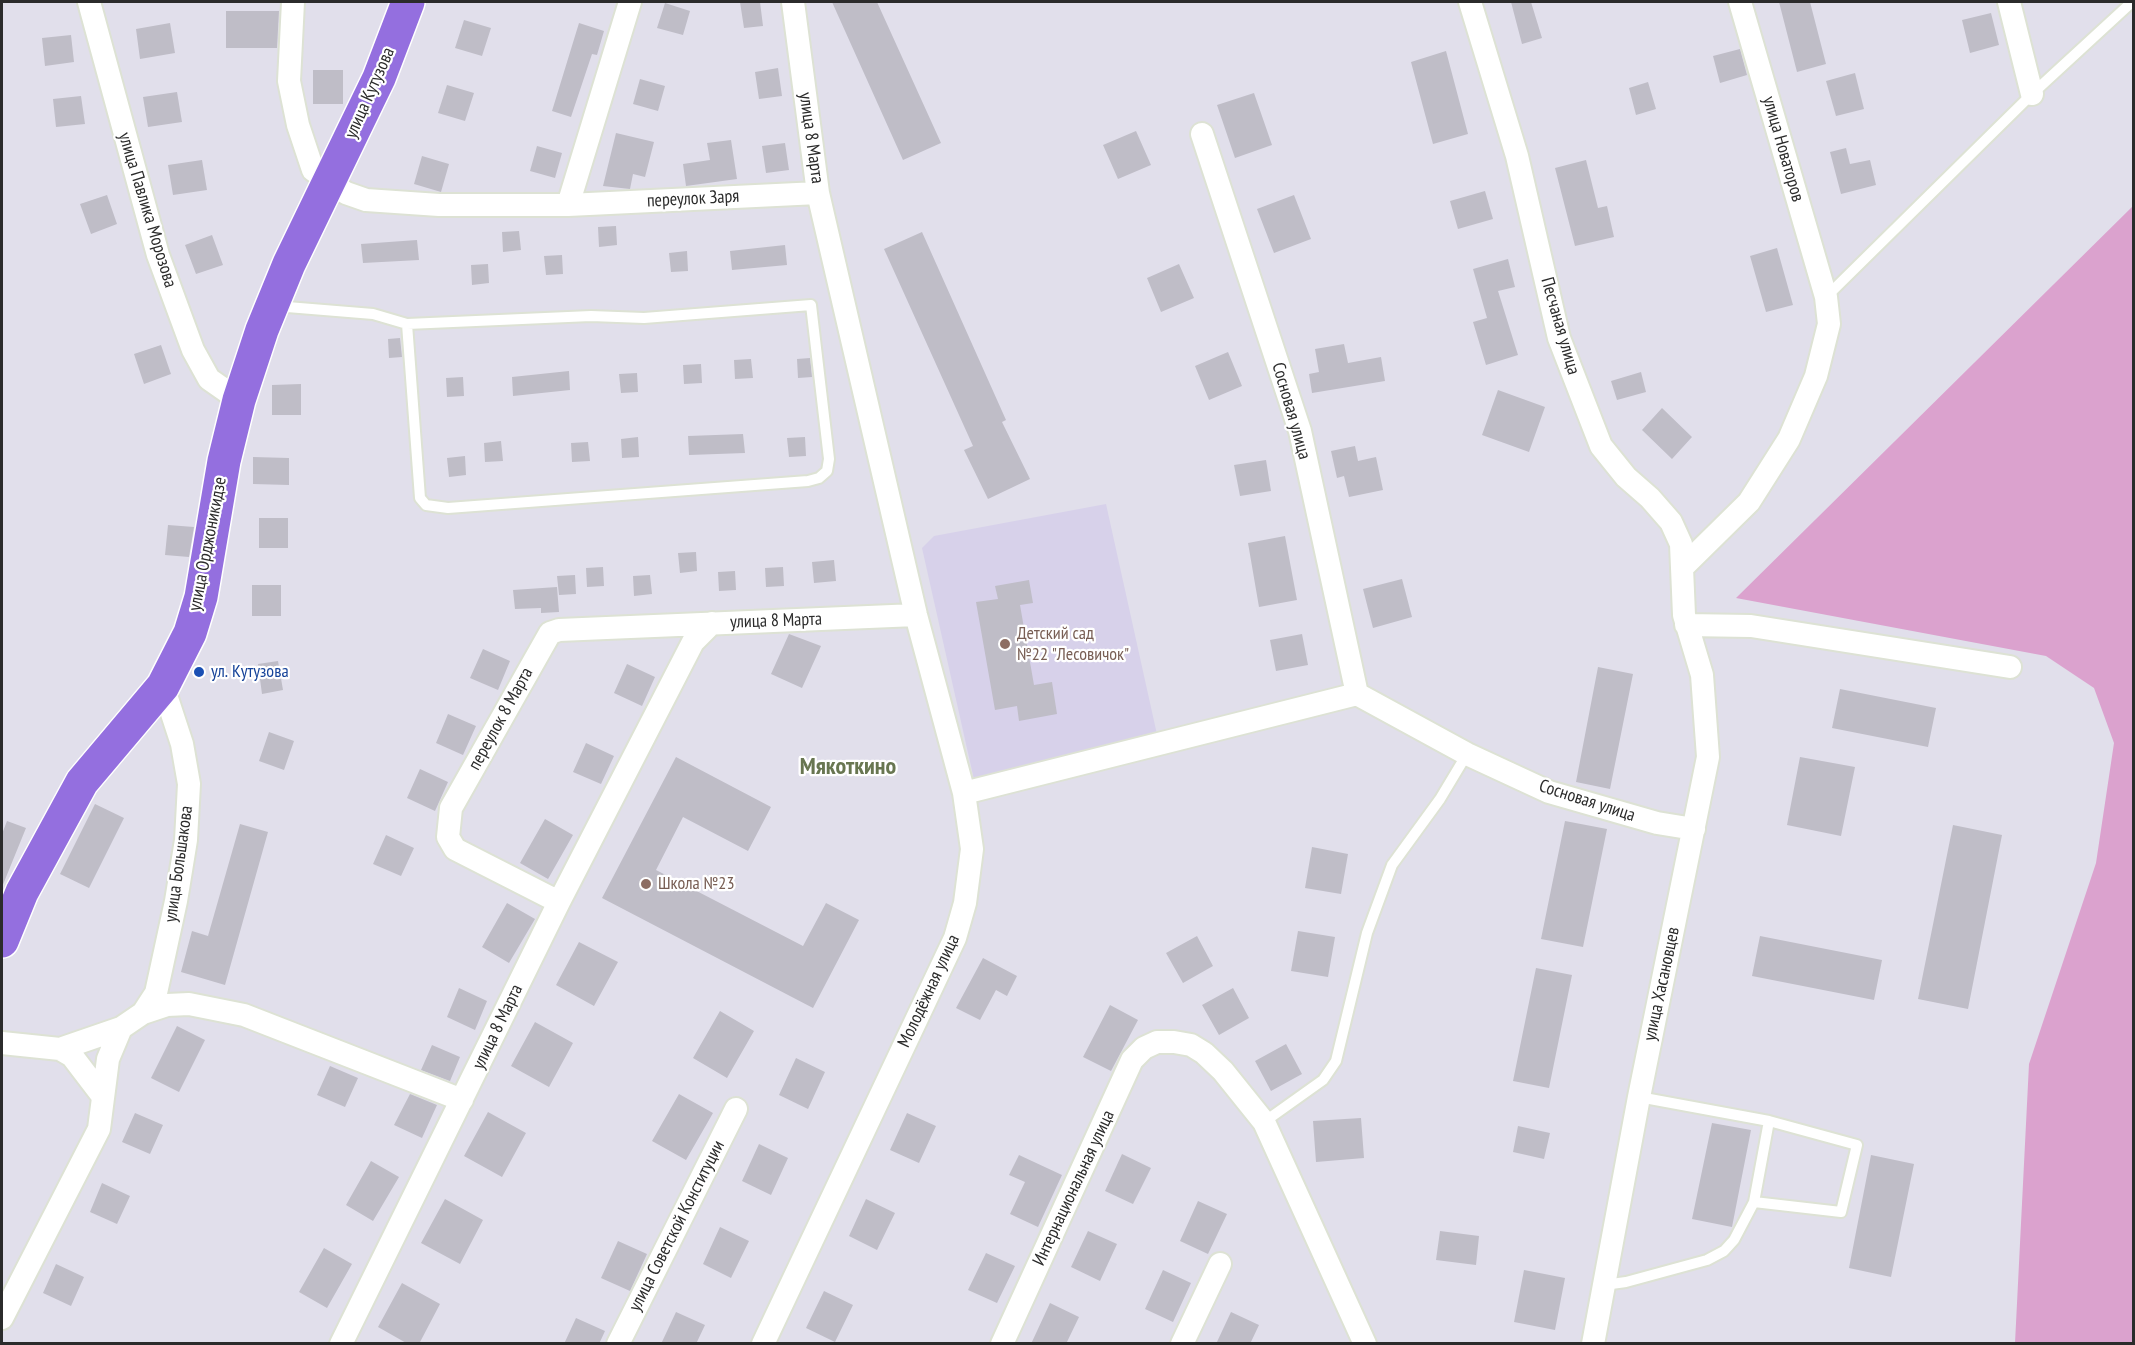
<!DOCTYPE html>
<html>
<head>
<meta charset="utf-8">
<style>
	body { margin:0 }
	#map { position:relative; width:2135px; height:1345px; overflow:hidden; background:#e1dfeb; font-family:"PT Sans Narrow",sans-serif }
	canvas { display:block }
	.frame { position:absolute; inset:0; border:3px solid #2b2b2b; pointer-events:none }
</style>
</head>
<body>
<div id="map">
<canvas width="2135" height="1345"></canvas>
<div class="frame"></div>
</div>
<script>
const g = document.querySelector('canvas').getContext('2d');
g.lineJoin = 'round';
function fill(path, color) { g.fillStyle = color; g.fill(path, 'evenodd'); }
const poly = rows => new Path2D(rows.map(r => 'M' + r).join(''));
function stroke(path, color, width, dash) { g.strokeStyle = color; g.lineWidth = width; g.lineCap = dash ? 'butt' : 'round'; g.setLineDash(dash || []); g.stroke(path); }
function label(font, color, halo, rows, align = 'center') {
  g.font = font + ' "PT Sans Narrow",sans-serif'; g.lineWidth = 4.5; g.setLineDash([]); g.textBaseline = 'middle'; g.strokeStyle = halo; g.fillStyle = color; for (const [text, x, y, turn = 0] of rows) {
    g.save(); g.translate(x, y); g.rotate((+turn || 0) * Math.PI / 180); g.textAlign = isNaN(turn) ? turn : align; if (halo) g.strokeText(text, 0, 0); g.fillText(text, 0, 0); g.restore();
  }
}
const education = poly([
	[1106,504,1158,739,975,784,922,548,934,536]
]);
const green = poly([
	[2133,206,2133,1343,2015,1343,2029,1064,2096,863,2114,743,2094,688,2046,656,1736,598]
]);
const building = poly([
	[740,2,760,2,763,26,744,28],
	[832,2,877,2,941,143,903,160],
	[1511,2,1531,2,1542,38,1522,44],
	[1779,2,1810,2,1826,64,1797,72],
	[665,3,690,11,683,35,657,28],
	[226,11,279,11,277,48,226,48],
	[1991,13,1999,45,1970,53,1962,20],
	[464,20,491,28,482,56,455,48],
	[170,23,175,53,140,59,136,29],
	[579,23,604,31,597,55,592,54,571,117,552,111],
	[71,35,74,62,45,66,42,38],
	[1740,49,1747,75,1720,83,1713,56],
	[1446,51,1468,134,1433,144,1411,62],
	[778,68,782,96,759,99,755,72],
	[313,70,343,70,343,104,313,104],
	[1855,73,1864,109,1836,116,1826,81],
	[640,79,665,86,658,111,633,104],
	[1648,82,1656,109,1636,115,1629,88],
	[447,85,474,93,465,121,438,113],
	[177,92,182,122,148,127,143,97],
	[1254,93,1272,145,1235,158,1217,105],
	[81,96,85,124,56,127,53,99],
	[1136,131,1151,165,1118,179,1103,145],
	[616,133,654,142,645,177,633,174,630,189,603,186],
	[731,140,737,179,686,186,683,164,710,160,707,143],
	[785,143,789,170,766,173,762,146],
	[537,146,562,153,555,178,530,171],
	[1846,148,1850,164,1870,160,1876,185,1841,194,1830,152],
	[422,156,449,164,441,192,414,184],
	[202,160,207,190,173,195,168,165],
	[1586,160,1598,208,1607,206,1614,237,1575,246,1555,168],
	[1485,191,1493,219,1458,229,1450,201],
	[107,195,117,224,91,234,80,204],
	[1294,195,1311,239,1274,253,1257,209],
	[616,226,617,245,599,247,598,227],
	[519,231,521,250,503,252,502,232],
	[922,232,1006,420,1002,422,1030,479,988,499,964,450,973,446,884,249],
	[212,235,223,265,196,274,185,245],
	[417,240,419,260,363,263,361,244],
	[785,245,787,265,732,270,730,251],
	[1777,248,1793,305,1766,312,1750,256],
	[687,251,688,271,671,272,669,253],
	[562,255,563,274,546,275,544,256],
	[1508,259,1515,287,1498,291,1518,355,1486,365,1473,322,1487,318,1473,269],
	[488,264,489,283,472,285,471,265],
	[1179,264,1194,298,1161,312,1147,278],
	[400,338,402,357,389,358,388,339],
	[1344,344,1348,363,1381,357,1385,381,1312,393,1309,374,1319,372,1315,349],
	[161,345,171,374,144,384,134,354],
	[1228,352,1242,386,1209,400,1195,366],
	[810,358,812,377,798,378,797,359],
	[751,359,753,378,735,379,734,360],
	[701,364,702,383,684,384,683,365],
	[569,371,570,390,513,396,512,377],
	[1641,372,1646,392,1617,400,1611,381],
	[637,373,638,392,621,393,619,374],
	[463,377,464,396,447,397,446,378],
	[301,384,301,415,272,415,272,385],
	[1498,390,1545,407,1529,452,1482,435],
	[1662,408,1692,437,1672,459,1642,430],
	[743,434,745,453,689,455,688,436],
	[638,437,639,457,622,458,621,439],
	[805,437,806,456,789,457,787,438],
	[501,441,503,461,485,462,484,443],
	[588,442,590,461,572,462,571,443],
	[1355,446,1358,461,1376,457,1383,490,1349,497,1344,476,1337,478,1331,451],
	[465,456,466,475,449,477,447,458],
	[253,457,289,458,289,485,253,484],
	[1266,460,1271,491,1240,496,1234,465],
	[259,518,288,518,288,548,259,548],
	[168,525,194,527,189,557,165,555],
	[1285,536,1297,600,1259,607,1248,543],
	[696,552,697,571,680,573,678,553],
	[834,560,836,581,814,583,812,562],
	[603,567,604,586,587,587,586,568],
	[783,567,784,586,766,587,765,568],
	[735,571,736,590,719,591,718,572],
	[575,575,576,594,559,595,557,576],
	[650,575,652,594,634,596,633,576],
	[1402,579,1412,617,1373,628,1363,589],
	[1029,580,1033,603,1020,605,1034,685,1052,682,1057,714,1019,721,1017,706,995,710,976,602,998,599,995,586],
	[252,585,281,585,281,616,252,616],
	[557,587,559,612,541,613,541,608,515,609,513,590],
	[789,634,821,646,802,688,771,674],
	[1302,634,1308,665,1276,671,1270,640],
	[483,649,510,661,498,690,470,678],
	[278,661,283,690,262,694,258,664],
	[627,664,655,677,642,706,614,693],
	[1598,667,1633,674,1610,789,1576,782],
	[1840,689,1936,708,1928,747,1832,728],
	[448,714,476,726,463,755,436,743],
	[269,732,294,741,284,770,259,761],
	[586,743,614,756,601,784,573,772],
	[676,757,771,807,748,851,683,817,656,870,803,946,826,903,859,920,813,1008,602,898],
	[1800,757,1855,767,1841,836,1787,825],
	[420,769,448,782,435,811,407,798],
	[95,804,124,818,89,888,60,874],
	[545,819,573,835,548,879,520,863],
	[7,821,26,828,2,887,2,834],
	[1565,821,1607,829,1583,947,1541,939],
	[240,824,268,832,225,985,181,972,192,931,208,936],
	[1953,825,2002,835,1968,1009,1918,999],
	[386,835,414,848,401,876,373,864],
	[1312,847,1348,854,1341,894,1305,888],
	[507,903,535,919,509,963,482,947],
	[1298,931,1335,937,1328,977,1291,971],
	[1197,936,1213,966,1183,983,1166,953],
	[1760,936,1882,960,1874,1000,1752,976],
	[579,942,618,962,594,1006,556,985],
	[983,958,1017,976,1007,996,996,990,980,1020,956,1008],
	[1536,968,1572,975,1549,1088,1513,1081],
	[459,988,487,1001,475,1030,447,1017],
	[1233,988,1249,1018,1219,1035,1202,1005],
	[1110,1005,1138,1020,1111,1071,1083,1057],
	[720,1011,754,1031,727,1078,693,1058],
	[535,1022,573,1043,549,1087,511,1066],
	[177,1026,205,1040,179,1092,151,1078],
	[1286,1044,1302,1074,1271,1091,1255,1061],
	[432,1045,460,1057,450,1081,421,1070],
	[796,1058,825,1072,808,1109,779,1095],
	[330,1066,358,1078,345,1107,317,1095],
	[410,1094,437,1105,422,1138,394,1125],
	[679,1094,713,1113,686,1160,652,1141],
	[488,1112,526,1133,502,1177,464,1156],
	[135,1113,163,1125,150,1154,122,1142],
	[907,1113,936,1126,919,1163,890,1150],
	[1361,1118,1364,1158,1316,1162,1313,1121],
	[1712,1123,1751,1130,1732,1227,1692,1219],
	[1518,1126,1550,1133,1544,1159,1513,1152],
	[759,1144,788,1158,771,1195,742,1181],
	[1122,1154,1151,1168,1133,1204,1105,1191],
	[1019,1155,1062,1175,1038,1227,1010,1214,1025,1182,1009,1175],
	[1871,1155,1914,1164,1891,1277,1849,1268],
	[371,1161,399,1177,373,1221,346,1205],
	[102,1183,130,1196,117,1224,90,1212],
	[445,1199,483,1220,460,1264,421,1243],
	[866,1199,895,1213,877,1250,849,1236],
	[1198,1201,1227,1214,1208,1254,1180,1241],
	[720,1227,749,1241,731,1278,703,1264],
	[1088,1231,1117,1244,1100,1281,1071,1267],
	[1440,1231,1479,1236,1476,1265,1436,1260],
	[618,1241,647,1254,630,1291,601,1278],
	[324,1248,352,1264,327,1308,299,1292],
	[986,1253,1015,1266,997,1303,968,1290],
	[56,1264,84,1277,71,1306,43,1293],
	[1163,1270,1191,1283,1173,1322,1145,1309],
	[1524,1270,1565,1278,1555,1330,1514,1322],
	[402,1283,440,1304,419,1344,408,1344,378,1327],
	[824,1291,853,1305,835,1342,806,1328],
	[1050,1303,1079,1317,1066,1344,1031,1344],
	[676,1312,705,1325,696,1344,661,1344],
	[1231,1312,1259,1325,1250,1344,1216,1344],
	[576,1318,605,1331,599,1344,564,1344]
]);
const service = poly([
	[1826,297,2032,94,2132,2],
	[275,306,373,314,407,324,591,316,644,318,811,305,829,459,827,471,819,478,808,481,448,508,426,505,420,498,407,324],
	[1264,1122,1323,1080,1336,1061,1367,933,1392,865,1440,799,1467,754],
	[1754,1202,1769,1121],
	[1604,1285,1626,1282,1707,1260,1724,1251,1734,1240,1754,1202,1841,1212,1857,1145,1769,1121,1639,1097]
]);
const minor = poly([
	[89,2,158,255,193,350,209,379,239,400],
	[293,2,289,81,298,125,313,170,346,193,366,200,439,205,568,205,818,193],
	[1470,2,1517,156,1559,338,1601,446,1626,477,1650,498,1671,522,1681,544,1684,615,1702,675,1708,757,1639,1097,1593,1344],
	[2009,2,2032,94],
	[1202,134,1300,431,1357,694],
	[568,205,630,2],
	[1684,566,1749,502,1789,439,1816,376,1829,324,1826,297,1740,2],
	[1686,625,1751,626,2010,667],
	[964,793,1357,694,1467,754,1549,792,1657,823,1694,829],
	[559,902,455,849,448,837,451,808,550,633,559,630,916,615],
	[143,1013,167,1005,189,1004,244,1015,462,1100],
	[2,1043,60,1049,121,1028,143,1013,156,993,176,901,186,840,189,784,182,744,163,686],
	[60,1049,72,1056,101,1094],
	[2,1318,99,1129,108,1059,121,1028],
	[341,1344,559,902,693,642,712,623],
	[618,1344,736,1109],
	[763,1344,955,938,965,903,972,849,964,793,916,615,818,193,793,2],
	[1002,1344,1132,1060,1144,1048,1157,1042,1174,1042,1191,1045,1204,1053,1223,1071,1264,1122,1365,1344],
	[1182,1344,1220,1264]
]);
const primary = poly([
	[2,941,22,892,82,782,163,686,190,633,201,597,224,461,239,400,262,330,289,264,379,78,408,2]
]);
const markers = [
	[1005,644,6,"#8d6e63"],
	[199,672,6,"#1a4fb4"],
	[646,884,6,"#8d6e63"]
];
const streetNames = [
	["улица Кутузова",370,93,-66],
	["улица 8 Марта",811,138,82],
	["улица Новаторов",1783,149,74],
	["переулок Заря",693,199,-3],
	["улица Павлика Морозова",147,210,73],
	["Песчаная улица",1560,326,74],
	["Сосновая улица",1291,411,74],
	["улица Орджоникидзе",208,544,-79],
	["улица 8 Марта",776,621,-2],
	["переулок 8 Марта",501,719,-61],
	["Сосновая улица",1587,801,18],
	["улица Большакова",179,864,-82],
	["улица Хасановцев",1662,984,-78],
	["Молодёжная улица",929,991,-65],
	["улица 8 Марта",498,1027,-64],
	["Интернациональная улица",1074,1188,-65],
	["улица Советской Конституции",677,1226,-63]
];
const educationNames = [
	["Детский сад",1017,634],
	["№22 \"Лесовичок\"",1017,655],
	["Школа №23",658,884]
];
const transitNames = [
	["ул. Кутузова",211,672]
];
const districtNames = [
	["Мякоткино",848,767]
];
fill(education, '#d7d1ea');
fill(green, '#dba2ce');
fill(building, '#bfbdc7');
stroke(service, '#dde2d4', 14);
stroke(minor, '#dde2d4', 26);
stroke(primary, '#fff', 36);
stroke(service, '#fff', 10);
stroke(minor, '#fff', 22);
stroke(primary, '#946fdf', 33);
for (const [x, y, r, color] of markers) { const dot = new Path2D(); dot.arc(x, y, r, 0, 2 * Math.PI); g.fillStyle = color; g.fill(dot); stroke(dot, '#fff', 2); }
label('18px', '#2b2b2b', '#fff', streetNames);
label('18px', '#785e54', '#fff', educationNames, 'left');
label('18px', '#164399', '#fff', transitNames, 'left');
label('bold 24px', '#687651', '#fff', districtNames);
</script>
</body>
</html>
